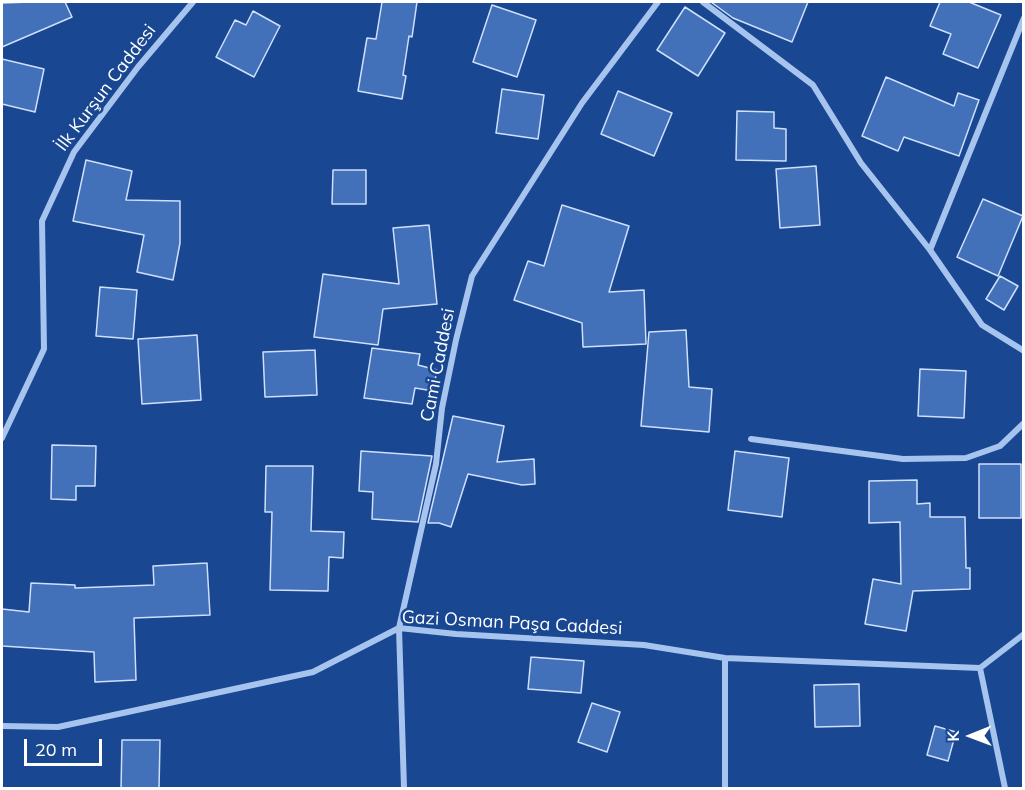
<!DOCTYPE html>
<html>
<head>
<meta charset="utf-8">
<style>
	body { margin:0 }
	#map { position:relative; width:1025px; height:790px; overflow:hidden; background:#194791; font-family:Mulish,sans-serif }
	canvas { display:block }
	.frame { position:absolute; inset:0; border:3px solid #fff; pointer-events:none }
	.north { position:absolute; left:941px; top:706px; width:60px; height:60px; -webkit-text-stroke:4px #194791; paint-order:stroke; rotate:269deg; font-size:16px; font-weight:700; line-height:24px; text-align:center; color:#fff }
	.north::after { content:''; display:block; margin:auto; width:21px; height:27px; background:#fff; clip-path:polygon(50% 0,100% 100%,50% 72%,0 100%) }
	.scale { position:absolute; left:24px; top:739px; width:78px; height:27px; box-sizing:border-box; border:3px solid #fff; border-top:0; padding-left:8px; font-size:18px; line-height:21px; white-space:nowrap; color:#fff; -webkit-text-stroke:4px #194791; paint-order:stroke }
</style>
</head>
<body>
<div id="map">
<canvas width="1025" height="790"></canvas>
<div class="frame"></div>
<div class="north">K</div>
<div class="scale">20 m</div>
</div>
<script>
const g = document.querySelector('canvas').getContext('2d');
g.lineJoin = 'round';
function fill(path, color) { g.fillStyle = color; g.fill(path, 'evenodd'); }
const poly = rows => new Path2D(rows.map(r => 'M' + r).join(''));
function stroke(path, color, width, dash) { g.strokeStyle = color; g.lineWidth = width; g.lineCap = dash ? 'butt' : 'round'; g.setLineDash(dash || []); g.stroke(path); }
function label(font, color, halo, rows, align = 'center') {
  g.font = font + ' Mulish,sans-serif'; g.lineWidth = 5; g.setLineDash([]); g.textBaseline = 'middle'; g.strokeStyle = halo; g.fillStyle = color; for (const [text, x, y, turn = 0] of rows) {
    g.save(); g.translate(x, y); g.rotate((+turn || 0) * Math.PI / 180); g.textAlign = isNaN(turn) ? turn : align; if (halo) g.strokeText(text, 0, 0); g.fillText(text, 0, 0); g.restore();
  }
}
const building = poly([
	[31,2,65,2,72,17,2,47,2,3,31,2],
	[382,2,417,2,412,37,409,36,403,75,406,76,402,99,358,91,367,38,376,39,382,2],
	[711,2,808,2,792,42,733,18,711,2],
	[940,2,969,2,1001,15,978,68,943,54,951,34,930,26,940,2],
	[492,5,536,20,517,77,473,62,492,5],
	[685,7,725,33,698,76,657,50,685,7],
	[253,11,280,26,254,77,216,57,235,20,246,25,253,11],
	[2,59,44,69,35,112,2,104,2,59],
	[886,77,954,106,958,93,979,100,959,156,904,137,898,151,862,136,886,77],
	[502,89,544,95,538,139,496,133,502,89],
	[618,91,672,113,654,156,601,134,618,91],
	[737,111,774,112,774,128,786,129,786,161,736,160,737,111],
	[86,160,132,171,126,200,180,201,180,243,173,280,137,272,144,235,73,221,86,160],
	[816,166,820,225,780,228,776,169,816,166],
	[333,170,366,170,366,204,332,204,333,170],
	[983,199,1023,216,998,276,957,257,983,199],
	[562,205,629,226,609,292,644,290,646,344,583,347,582,323,514,300,528,261,544,266,562,205],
	[429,225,437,304,383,309,378,345,314,337,323,274,399,284,393,228,429,225],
	[1000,276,1018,286,1004,310,986,299,1000,276],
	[100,287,137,290,133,339,96,336,100,287],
	[686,330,689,387,712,389,709,432,641,426,649,332,686,330],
	[197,335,201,400,142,404,138,339,197,335],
	[372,348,420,354,418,365,437,370,433,391,415,388,412,404,364,398,372,348],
	[315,350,317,395,265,397,263,352,315,350],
	[920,369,966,371,964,418,918,416,920,369],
	[453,416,504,426,497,462,534,459,535,484,522,485,468,474,451,527,439,523,428,523,453,416],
	[52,445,96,446,95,486,76,486,76,500,51,499,52,445],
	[361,451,432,456,418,522,372,519,373,492,359,491,361,451],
	[735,451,789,458,782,517,728,510,735,451],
	[979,464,1021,464,1021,518,979,518,979,464],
	[266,466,313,466,311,531,344,532,343,558,329,557,328,591,270,590,272,512,265,512,266,466],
	[917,480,917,504,930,503,930,517,965,517,966,568,970,568,970,589,913,591,906,631,865,624,873,579,901,584,900,522,869,523,869,481,917,480],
	[207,563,210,615,134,618,136,680,95,682,94,652,2,646,2,609,29,612,31,583,75,585,75,588,154,585,153,566,207,563],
	[531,657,584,661,581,693,528,689,531,657],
	[859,684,860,726,815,727,814,685,859,684],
	[592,703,620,712,607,752,578,742,592,703],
	[935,726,956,732,948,761,927,755,935,726],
	[122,740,160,740,159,789,121,789,122,740]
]);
const minor = poly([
	[703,2,813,85,861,163,930,250,982,325,1024,351],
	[930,250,1024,18],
	[2,438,44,349,42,221,74,152,138,67,193,2],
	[751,439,903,459,966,458,1000,446,1024,423],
	[980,668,1005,788],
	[2,726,58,727,313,672,399,628,456,634,644,645,725,658,980,668,1024,634],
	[404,788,399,628,436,464,442,408,456,340,472,276,582,103,658,2],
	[725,788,725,658]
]);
const streetNames = [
	["İlk Kurşun Caddesi",106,88,-53],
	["Cami Caddesi",438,365,-79],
	["Gazi Osman Paşa Caddesi",512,623,3]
];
fill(building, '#4270b9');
stroke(building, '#cee0fb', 1.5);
stroke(minor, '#a7c4ef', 6);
label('18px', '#fff', '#194791', streetNames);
</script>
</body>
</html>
